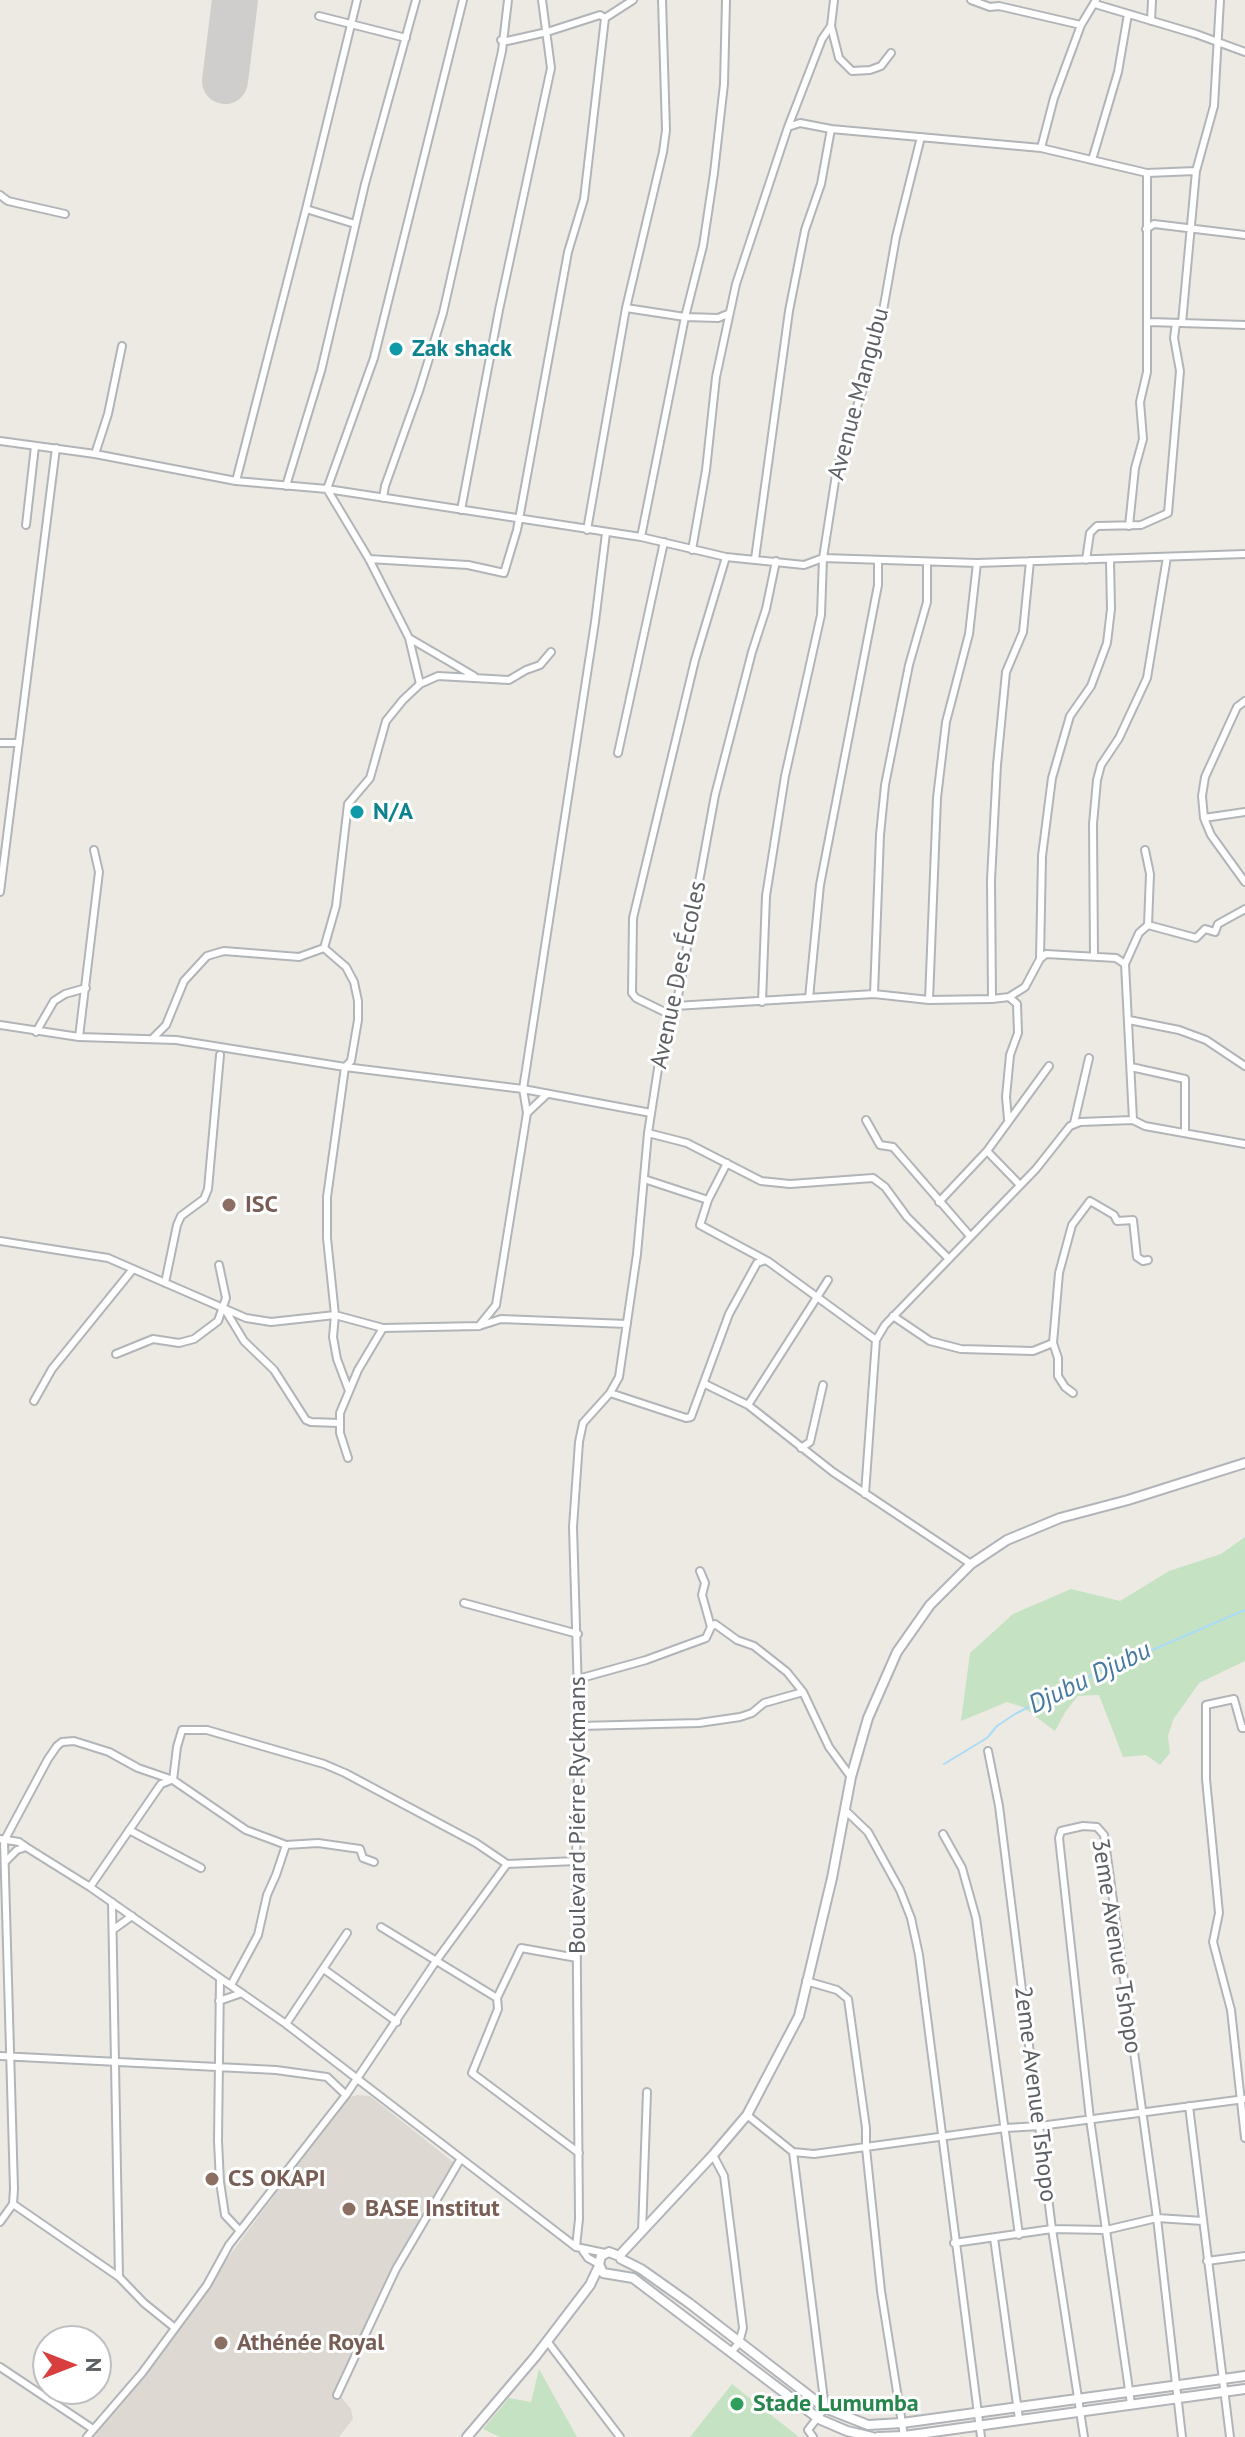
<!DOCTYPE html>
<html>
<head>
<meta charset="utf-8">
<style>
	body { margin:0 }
	#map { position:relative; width:1245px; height:2437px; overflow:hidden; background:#edeae4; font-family:"PT Sans",sans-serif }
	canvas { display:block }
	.north { position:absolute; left:32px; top:2325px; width:80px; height:80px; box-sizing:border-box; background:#fff; border:2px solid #bebfc1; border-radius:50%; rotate:90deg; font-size:22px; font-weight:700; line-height:32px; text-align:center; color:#5c6063 }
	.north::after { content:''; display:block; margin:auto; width:28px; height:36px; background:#d93e3f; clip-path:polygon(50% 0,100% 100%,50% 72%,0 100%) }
</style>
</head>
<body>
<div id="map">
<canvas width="1245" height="2437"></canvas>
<div class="north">N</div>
</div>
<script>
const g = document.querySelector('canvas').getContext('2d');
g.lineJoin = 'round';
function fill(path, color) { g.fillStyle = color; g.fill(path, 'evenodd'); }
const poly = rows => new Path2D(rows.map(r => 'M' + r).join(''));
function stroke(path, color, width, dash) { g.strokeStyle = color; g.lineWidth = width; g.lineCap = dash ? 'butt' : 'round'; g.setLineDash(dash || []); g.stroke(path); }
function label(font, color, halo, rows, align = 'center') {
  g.font = font + ' "PT Sans",sans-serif'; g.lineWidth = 6; g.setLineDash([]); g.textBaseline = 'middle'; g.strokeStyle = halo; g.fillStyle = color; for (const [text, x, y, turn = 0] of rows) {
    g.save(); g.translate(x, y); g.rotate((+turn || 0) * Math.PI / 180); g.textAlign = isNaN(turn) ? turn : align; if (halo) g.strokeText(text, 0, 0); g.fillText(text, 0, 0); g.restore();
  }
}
const education = poly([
	[357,2095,370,2096,457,2165,367,2326,338,2393,351,2409,353,2419,339,2437,94,2437,347,2098]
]);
const green = poly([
	[1245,1537,1245,1661,1199,1683,1173,1720,1168,1736,1170,1753,1160,1765,1146,1755,1123,1757,1099,1695,1078,1696,1066,1711,1055,1731,1023,1707,1007,1702,961,1721,970,1653,1013,1614,1071,1589,1120,1601,1169,1571,1221,1554],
	[539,2369,577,2437,500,2437,483,2429,509,2398,531,2402],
	[732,2384,799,2437,690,2437]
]);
const stream = poly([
	[944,1764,987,1738,997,1726,1015,1714,1132,1655,1143,1654,1245,1610]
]);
const runway = poly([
	[225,81,235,0]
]);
const street = poly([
	[971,0,990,7,999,6,1081,25],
	[1095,4,1196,34,1245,52],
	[319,16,406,38],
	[1151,21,1152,0],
	[831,26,839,58,852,71,870,70,881,66,891,53],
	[501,40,507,41,547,32,600,15,605,18,633,0],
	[788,127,800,123,831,129,1041,148,1147,173,1196,171,1214,106,1220,0],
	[1041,148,1054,98,1081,25,1096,0],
	[1092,160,1118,72,1128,14],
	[0,195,8,201,65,214],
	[306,209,355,224],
	[1146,229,1154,224,1245,235],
	[626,308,685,317,718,318,728,314],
	[1149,322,1245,325],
	[1182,323,1196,171],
	[0,441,95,454,236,481,327,489,641,537,726,557,804,565,823,558,977,563,1245,554],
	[95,454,108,414,122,346],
	[236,481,306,209,357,0],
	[286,486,321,371,365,184,416,0],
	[383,498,385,486,419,391,443,313,502,51,508,0],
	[461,510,499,310,551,68,542,0],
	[26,525,35,446],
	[1129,526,1135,468,1143,439,1140,402,1147,372,1147,173],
	[587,530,626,308,663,152,666,130,662,0],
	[641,537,685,317,703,246,714,173,724,84,726,0],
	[692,550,706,470,716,377,736,284,788,127,822,39,831,26,834,0],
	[369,559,468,565,504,573,517,530,568,252,584,199,605,18],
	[755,559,789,311,805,230,821,184,831,129],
	[1086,560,1090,533,1097,526,1141,525,1168,513,1180,371,1174,338,1176,323],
	[409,638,474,676],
	[420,684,409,638,369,559,327,489,374,358,463,0],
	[1245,701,1237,707,1205,777,1202,796,1204,818,1211,835,1245,882],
	[0,743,19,743],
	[618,753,664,542],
	[1204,818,1245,812],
	[0,892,56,448],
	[1148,925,1196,938,1205,929,1215,932,1218,924,1245,909],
	[324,948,346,967,354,982,358,1001,358,1020,351,1061,345,1067,327,1197,327,1238,335,1315,333,1337,337,1359,349,1391],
	[1094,956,1093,824,1097,780,1101,765,1119,738,1147,678,1167,557],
	[1040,959,1042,856,1052,778,1070,716,1091,686,1107,643,1111,609,1110,560],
	[874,994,880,835,885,785,909,665,927,602,927,562],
	[809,998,820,885,878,585,878,560],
	[992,999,991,880,997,765,1006,672,1023,632,1030,561],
	[929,1000,937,798,946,722,969,634,977,563],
	[762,1002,766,896,785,776,821,615,823,558,837,468,877,345,896,237,921,137],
	[675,1006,874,994,929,1000,992,999,1009,997,1025,987,1040,959,1046,954,1116,958,1125,964],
	[673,1016,636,998,632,993,633,918,695,660,726,557],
	[1129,1020,1179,1030,1206,1040,1245,1066],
	[0,1025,79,1037,176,1040,345,1067,523,1089,651,1113],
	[36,1032,54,1001,65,994,86,988],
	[79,1037,99,872,94,850],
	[152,1039,166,1025,184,981,207,956,224,951,299,957,324,948,336,906,348,804,370,778,386,721,403,700,420,684,438,676,509,680,526,670,540,665,551,652],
	[1131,1067,1185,1079,1185,1133],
	[527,1113,546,1095],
	[1008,1119,1006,1097,1010,1055,1018,1033,1017,1004,1009,997],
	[866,1120,880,1145,893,1147,970,1236],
	[1133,1120,1125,964,1139,933,1148,925,1150,874,1145,850],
	[1074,1123,1089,1058],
	[648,1133,687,1143,761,1181,790,1184,873,1178,885,1187,907,1217,948,1258],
	[987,1151,1019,1184],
	[727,1163,708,1200,700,1225,769,1262,876,1340],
	[644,1179,708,1200],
	[939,1202,987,1151,1049,1066],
	[0,1241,108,1258,246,1318,271,1322,335,1315,383,1328,479,1326,501,1319,627,1324],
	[165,1283,177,1225,181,1216,204,1199,208,1189,220,1055],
	[224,1308,244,1341,274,1370,306,1420,311,1422,339,1423],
	[893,1316,930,1341,961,1349,1033,1351,1053,1343,1058,1358,1058,1376,1065,1387,1073,1393],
	[479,1326,496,1305,527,1113,523,1089,595,622,606,533],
	[1053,1343,1059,1273,1072,1225,1090,1201,1114,1215,1117,1221,1133,1220,1137,1257,1143,1261,1148,1260],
	[116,1354,153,1339,179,1343,194,1339,218,1321,226,1298,219,1265],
	[705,1384,748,1405,833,1472,971,1564],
	[610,1393,686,1418,691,1417,729,1314,757,1263,763,1261],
	[34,1401,52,1369,133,1269],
	[748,1405,828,1280],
	[801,1448,810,1442,823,1385],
	[348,1458,340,1433,340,1413,358,1370,383,1328],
	[865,1494,876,1340,885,1325,1036,1169,1070,1126,1080,1122,1133,1120,1145,1126,1245,1144],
	[464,1603,578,1634],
	[711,1627,715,1624,737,1640,754,1646,787,1672,803,1692,829,1747,851,1777],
	[578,1679,646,1660,706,1638,711,1627,702,1595,705,1583,700,1571],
	[579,1726,699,1723,740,1717,752,1713,764,1703,803,1692],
	[1245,1728,1242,1728,1234,1699,1206,1705,1206,1779,1219,1913,1213,1942,1231,2010,1245,2138],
	[988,1751,999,1806,1052,2229,1084,2437],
	[173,1780,177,1747,182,1730,207,1730,324,1764,345,1773,476,1843,507,1864,576,1861],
	[846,1811,868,1832,900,1890,911,1918,919,1955,981,2437],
	[129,1830,201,1868],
	[943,1834,962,1868,976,1918,1019,2235],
	[0,1839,19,1842,26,1847,90,1887,220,1978,286,2024,576,2247,605,2253],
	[6,1861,17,1850,26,1847],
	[90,1887,161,1784,171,1780],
	[112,1902,119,2277],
	[381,1927,497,1998],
	[114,1929,132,1916],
	[577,1958,521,1948,497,1998,498,2009,472,2073,579,2153],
	[325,1970,397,2022],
	[220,1978,218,2141,220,2182,225,2215,240,2231],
	[806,1981,837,1990,848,1999,866,2128,866,2148,881,2291,904,2436],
	[231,1985,258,1935,267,1895,276,1875,286,1845],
	[219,2001,242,1993],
	[286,2024,347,1933],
	[0,2056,276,2070,327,2077,346,2095],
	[1189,2106,1230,2437],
	[747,2115,793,2152,814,2154,1005,2128,1040,2126,1245,2099],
	[793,2152,825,2408,808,2430,813,2437],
	[713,2155,724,2176,743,2328,739,2343,732,2351],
	[13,2204,119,2277,144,2303,175,2328],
	[0,2222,13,2204,14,2189,4,1841,48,1759,57,1746,62,1742,74,1741,109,1752,138,1768,173,1780,246,1830,273,1840,286,1845,318,1843,360,1849,363,1858,374,1862],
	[642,2232,647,2092],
	[994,2238,1019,2419],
	[954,2243,1052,2229,1106,2230,1157,2218,1203,2221],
	[576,2247,579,2219,576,1861,579,1726,573,1527,579,1442,583,1423,610,1393,619,1377,637,1254,648,1133,659,1062,678,996,715,795,752,652,766,609,776,561],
	[583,2251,588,2258,599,2264],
	[1207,2261,1245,2256],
	[547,2341,620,2437],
	[0,2367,93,2429],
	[337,2395,396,2269,460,2160],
	[1131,2404,1090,2119,1059,1838,1061,1831,1083,1826,1097,1827,1104,1835,1157,2218,1182,2437],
	[87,2437,142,2373,207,2285,229,2245,346,2095,436,1961,507,1864]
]);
const secondary = poly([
	[619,2256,713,2155,747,2115,799,2016,832,1878,851,1777,868,1718,897,1652,930,1605,971,1564,1007,1540,1060,1518,1128,1500,1245,1463],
	[619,2256,609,2252,601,2256,599,2264,603,2273,633,2278,819,2419,847,2431,872,2437],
	[621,2259,641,2269,689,2303,825,2408,868,2425,902,2423,1245,2376],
	[467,2437,535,2357,590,2285,599,2266],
	[878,2437,904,2436,1245,2389]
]);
const markers = [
	[396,349,8,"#0f9aa8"],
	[357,812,8,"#0f9aa8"],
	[229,1205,8,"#8d6e63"],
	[212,2179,8,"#8d6e63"],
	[349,2209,8,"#8d6e63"],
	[221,2343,8,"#8d6e63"],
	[737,2404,8,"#2e9e5b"]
];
const cultureNames = [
	["Zak shack",412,349],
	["N/A",373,812]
];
const streetNames = [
	["Avenue Mangubu",859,394,-75],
	["Avenue Des Écoles",679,975,-78],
	["Boulevard Piérre Ryckmans",578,1815,-90],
	["3eme Avenue Tshopo",1116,1946,81],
	["2eme Avenue Tshopo",1035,2094,83]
];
const educationNames = [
	["ISC",245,1205],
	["CS OKAPI",228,2179],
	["BASE Institut",365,2209],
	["Athénée Royal",237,2343]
];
const leisureNames = [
	["Stade Lumumba",753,2404]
];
const waterNames = [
	["Djubu Djubu",1090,1678,-26]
];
fill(education, '#ddd9d2');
fill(green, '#c5e2c3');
stroke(stream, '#aadcf7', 2);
stroke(runway, '#d0cecc', 46);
stroke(street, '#b1b5b8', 10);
stroke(secondary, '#b1b4b8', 12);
stroke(street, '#fff', 6);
stroke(secondary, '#fff', 8);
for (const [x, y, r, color] of markers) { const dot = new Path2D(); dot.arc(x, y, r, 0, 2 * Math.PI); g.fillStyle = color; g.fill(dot); stroke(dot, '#fff', 3); }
label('bold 24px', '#0d838f', '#fff', cultureNames, 'left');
label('24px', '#5c6063', '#fff', streetNames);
label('bold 24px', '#785e54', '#fff', educationNames, 'left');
label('bold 24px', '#27864d', '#fff', leisureNames, 'left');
label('italic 26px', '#46799f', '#fff', waterNames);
</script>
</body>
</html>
